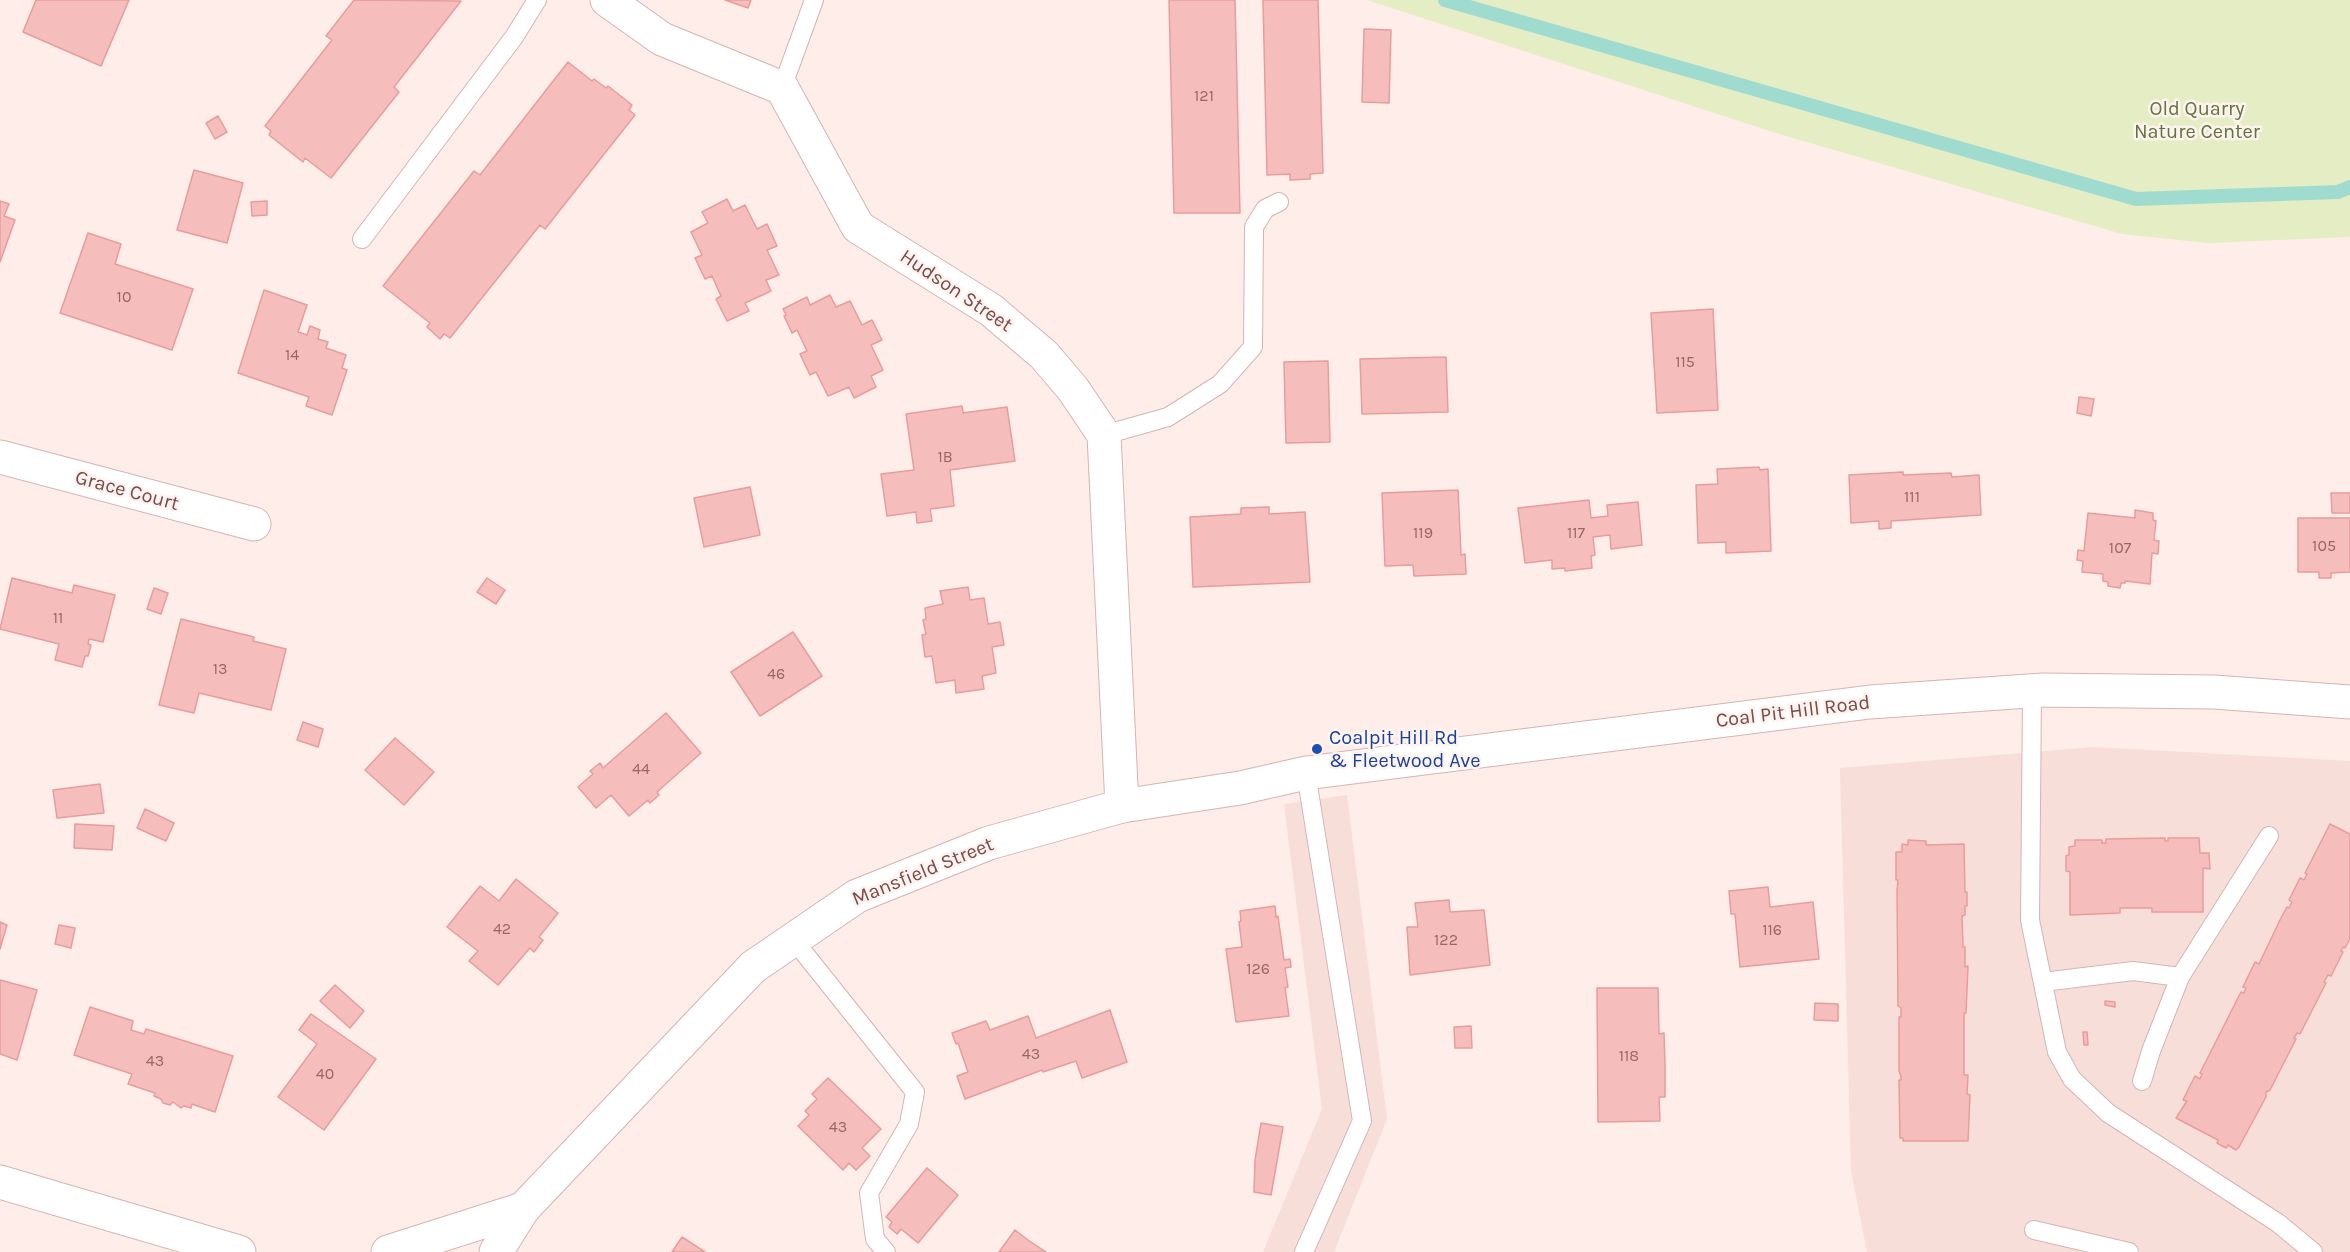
<!DOCTYPE html>
<html>
<head>
<meta charset="utf-8">
<style>
	body { margin:0 }
	canvas { display:block; background:#feede8 }
</style>
</head>
<body>
<canvas width="2350" height="1252"></canvas>
<script>
const g = document.querySelector('canvas').getContext('2d');
g.lineJoin = 'round';
function fill(path, color) { g.fillStyle = color; g.fill(path, 'evenodd'); }
const poly = rows => new Path2D(rows.map(r => 'M' + r).join(''));
function stroke(path, color, width, dash) { g.strokeStyle = color; g.lineWidth = width; g.lineCap = dash ? 'butt' : 'round'; g.setLineDash(dash || []); g.stroke(path); }
function label(font, color, halo, rows, align = 'center') {
  g.font = font + ' Karla,sans-serif'; g.lineWidth = 5; g.setLineDash([]); g.textBaseline = 'middle'; g.strokeStyle = halo; g.fillStyle = color; for (const [text, x, y, turn = 0] of rows) {
    g.save(); g.translate(x, y); g.rotate((+turn || 0) * Math.PI / 180); g.textAlign = isNaN(turn) ? turn : align; if (halo) g.strokeText(text, 0, 0); g.fillText(text, 0, 0); g.restore();
  }
}
const residential = poly([
	[2094,747,2350,761,2350,1252,1867,1252,1851,1171,1840,768],
	[1347,795,1387,1119,1334,1252,1263,1252,1322,1109,1284,804]
]);
const green = poly([
	[1367,0,2350,0,2350,237,2207,243,2122,234,1776,133]
]);
const stream = poly([
	[1445,0,2136,199,2338,192,2350,187]
]);
const building = poly([
	[36,0,129,0,101,66,23,32,36,0],
	[354,0,461,1,394,87,399,92,331,178,305,158,303,162,269,135,271,131,265,126,332,40,326,36,354,0],
	[725,0,751,0,748,8,725,0],
	[1169,0,1235,0,1240,213,1174,213,1169,0],
	[1263,0,1318,0,1323,173,1310,174,1310,179,1290,180,1290,174,1267,175,1263,0],
	[1364,29,1391,30,1389,103,1362,102,1364,29],
	[568,62,592,81,594,79,606,88,608,86,632,105,629,110,635,115,545,229,540,225,450,338,444,334,440,339,427,327,430,323,383,286,474,171,480,175,568,62],
	[218,116,227,132,215,139,206,123,218,116],
	[194,170,243,183,227,243,177,230,194,170],
	[727,199,733,211,745,205,757,229,767,224,777,246,767,250,779,275,766,280,771,291,745,303,749,311,727,321,716,299,721,296,712,276,705,279,695,258,702,255,691,232,708,223,702,212,727,199],
	[0,201,9,204,4,216,15,220,0,262,0,201],
	[267,201,267,215,252,216,251,202,267,201],
	[88,233,121,244,115,264,193,289,172,350,60,313,88,233],
	[264,290,307,305,298,332,307,335,310,326,320,330,318,339,328,342,326,348,346,355,342,368,347,370,332,415,306,406,309,397,238,373,264,290],
	[830,295,836,307,850,301,862,325,872,320,882,340,871,345,883,370,871,376,876,387,854,398,849,387,828,396,816,372,810,375,800,354,807,351,797,330,792,333,784,316,786,315,783,309,807,297,810,305,830,295],
	[1713,309,1718,410,1657,413,1651,313,1713,309],
	[1446,357,1448,412,1362,414,1360,359,1446,357],
	[1328,361,1330,442,1286,443,1284,362,1328,361],
	[2079,397,2094,399,2091,416,2077,413,2079,397],
	[962,406,963,413,1007,407,1015,461,950,470,954,506,930,509,932,521,917,523,916,512,887,516,881,474,914,470,906,414,962,406],
	[1759,467,1760,470,1768,469,1771,551,1726,553,1726,542,1698,543,1696,485,1718,484,1717,469,1759,467],
	[1903,472,1903,475,1951,473,1952,477,1979,475,1981,515,1891,521,1891,528,1879,529,1879,521,1851,523,1849,475,1903,472],
	[750,487,760,535,704,547,694,498,750,487],
	[1458,490,1461,555,1465,554,1466,574,1414,576,1413,565,1385,566,1382,493,1458,490],
	[2331,493,2350,493,2350,513,2332,513,2331,493],
	[1589,500,1591,518,1608,516,1607,505,1638,502,1642,545,1611,549,1610,535,1593,537,1595,555,1591,556,1592,568,1565,571,1565,568,1552,569,1552,560,1525,563,1518,508,1589,500],
	[1269,507,1269,514,1305,512,1310,582,1193,587,1190,517,1241,514,1241,508,1269,507],
	[2135,510,2153,513,2153,520,2156,521,2154,540,2159,541,2158,554,2152,553,2150,584,2125,581,2125,583,2121,583,2120,588,2108,586,2108,582,2103,581,2103,574,2082,572,2083,561,2077,560,2078,550,2084,551,2088,513,2135,518,2135,510],
	[2298,518,2350,518,2350,572,2331,573,2331,578,2319,578,2319,572,2298,572,2298,518],
	[12,578,72,593,74,585,115,595,103,642,89,639,88,644,91,645,88,656,85,656,82,667,55,660,59,644,0,629,12,578],
	[487,578,505,590,496,604,477,592,487,578],
	[968,587,970,600,984,598,988,624,1000,622,1004,645,992,647,996,673,982,676,984,689,956,693,955,680,936,683,932,656,925,657,922,635,926,634,923,620,926,619,925,608,943,604,940,591,968,587],
	[154,588,168,593,161,614,147,609,154,588],
	[181,619,254,637,253,641,286,649,271,710,199,693,194,713,159,705,181,619],
	[793,632,822,676,760,716,731,672,793,632],
	[666,713,701,753,657,792,659,795,650,803,648,800,629,816,611,795,596,808,578,787,593,774,590,771,600,763,603,768,666,713],
	[303,722,323,729,318,747,297,740,303,722],
	[395,738,434,772,404,805,365,770,395,738],
	[100,784,104,813,57,818,53,790,100,784],
	[145,809,174,823,166,841,137,828,145,809],
	[75,824,114,826,112,850,74,848,75,824],
	[2330,824,2350,834,2350,939,2345,948,2343,947,2341,951,2343,952,2331,976,2328,975,2324,982,2326,983,2300,1034,2297,1033,2294,1038,2296,1039,2270,1090,2266,1092,2266,1097,2239,1147,2236,1150,2228,1145,2226,1148,2217,1143,2218,1140,2176,1118,2187,1101,2183,1100,2195,1076,2200,1079,2202,1074,2200,1073,2241,992,2244,993,2246,988,2243,987,2255,962,2259,964,2280,920,2287,907,2289,908,2292,902,2289,900,2300,878,2304,880,2307,874,2305,873,2330,824],
	[2165,838,2165,841,2168,841,2168,838,2199,838,2200,853,2209,853,2210,869,2203,868,2203,912,2152,912,2152,908,2120,908,2120,913,2070,915,2070,872,2066,871,2066,856,2069,855,2069,847,2075,846,2075,840,2102,840,2102,843,2106,843,2106,839,2165,838],
	[1908,840,1926,841,1926,845,1964,844,1965,892,1967,892,1967,906,1965,906,1965,915,1962,916,1963,947,1965,947,1965,967,1968,966,1966,1013,1964,1013,1964,1075,1968,1075,1967,1094,1970,1095,1968,1141,1903,1141,1903,1138,1900,1138,1899,1080,1901,1080,1901,1076,1899,1071,1899,1017,1901,1017,1901,1008,1898,1006,1897,891,1898,880,1896,880,1896,852,1902,852,1902,844,1908,845,1908,840],
	[516,879,558,913,539,937,543,940,534,952,530,948,498,985,469,961,478,951,447,927,480,886,499,901,516,879],
	[1768,887,1770,907,1813,902,1819,959,1740,967,1735,914,1731,914,1729,891,1768,887],
	[1449,900,1450,912,1484,910,1490,965,1410,975,1407,927,1418,927,1415,903,1449,900],
	[1275,906,1276,917,1278,916,1284,960,1290,959,1291,967,1285,968,1288,987,1285,988,1289,1016,1236,1022,1226,949,1242,947,1239,922,1241,921,1240,911,1275,906],
	[0,922,7,925,0,949,0,922],
	[59,925,75,928,71,948,55,944,59,925],
	[0,980,37,990,17,1060,0,1054,0,980],
	[335,985,364,1011,350,1028,320,1001,335,985],
	[1597,988,1658,988,1659,1034,1664,1033,1665,1065,1665,1097,1659,1097,1660,1121,1598,1122,1597,988],
	[2105,1001,2115,1002,2115,1007,2105,1005,2105,1001],
	[1815,1003,1838,1004,1838,1021,1814,1020,1815,1003],
	[90,1007,133,1021,131,1030,144,1034,146,1029,233,1056,215,1112,192,1104,191,1108,184,1106,181,1108,173,1102,170,1105,163,1103,161,1099,154,1096,155,1093,128,1084,132,1074,74,1055,90,1007],
	[1110,1010,1127,1062,1082,1078,1076,1061,1043,1072,1042,1070,965,1099,957,1076,968,1072,958,1043,956,1044,952,1033,986,1021,990,1030,1028,1016,1036,1038,1110,1010],
	[311,1014,376,1059,324,1130,278,1097,317,1044,299,1030,311,1014],
	[1471,1026,1472,1048,1455,1048,1454,1027,1471,1026],
	[2083,1032,2087,1032,2088,1045,2084,1045,2083,1032],
	[828,1078,881,1129,862,1148,870,1156,856,1170,849,1163,843,1170,798,1126,809,1115,805,1111,817,1099,812,1094,828,1078],
	[1261,1123,1283,1127,1271,1195,1254,1192,1255,1160,1261,1123],
	[927,1168,958,1195,918,1243,901,1229,897,1234,889,1227,892,1222,886,1217,927,1168],
	[1015,1230,1028,1240,1046,1252,999,1252,1015,1230],
	[682,1237,705,1252,672,1252,682,1237]
]);
const service = poly([
	[782,88,814,0],
	[362,239,514,37,537,0],
	[1104,435,1168,417,1220,384,1253,347,1254,227,1265,209,1279,202],
	[2032,692,2030,920,2057,1052,2072,1079,2108,1113,2278,1223,2313,1252],
	[793,939,915,1092,909,1124,869,1193,875,1239,886,1252],
	[2043,982,2133,971,2180,977],
	[2142,1081,2151,1051,2180,977,2269,836],
	[2034,1230,2129,1252],
	[1304,1252,1362,1121,1306,773]
]);
const minor = poly([
	[607,0,662,39,782,88,858,227,991,310,1044,355,1073,389,1104,435,1122,806],
	[0,457,254,524],
	[496,1252,523,1209]
]);
const tertiary = poly([
	[0,1182,239,1252],
	[388,1252,523,1209,753,967,857,896,989,843,1122,806,1240,788,1306,773,1870,702,2043,690,2214,692,2350,702]
]);
const markers = [
	[1317,749,6,"#1a4fb4"]
];
const numberNames = [
	["121",1204,96],
	["10",124,297],
	["14",292,355],
	["115",1685,362],
	["1B",945,457],
	["111",1912,497],
	["119",1423,533],
	["117",1576,533],
	["105",2324,546],
	["107",2120,548],
	["11",58,618],
	["13",220,669],
	["46",776,674],
	["44",641,769],
	["42",502,929],
	["116",1772,930],
	["122",1446,940],
	["126",1258,969],
	["43",1031,1054],
	["118",1629,1056],
	["43",155,1061],
	["40",325,1074],
	["43",838,1127]
];
const parkNames = [
	["Old Quarry",2197,109],
	["Nature Center",2197,132]
];
const streetNames = [
	["Hudson Street",956,291,34],
	["Grace Court",127,491,15],
	["Coal Pit Hill Road",1793,712,-7],
	["Mansfield Street",923,872,-22]
];
const transitNames = [
	["Coalpit Hill Rd",1329,738],
	["& Fleetwood Ave",1329,761]
];
fill(residential, '#f8ded8');
fill(green, '#e4edc4');
stroke(stream, '#9fdccf', 14);
fill(building, '#f5bebd');
stroke(building, '#e99c9c', 1.5);
stroke(service, '#d6b4b2', 20);
stroke(minor, '#d6b4b2', 35);
stroke(tertiary, '#d6b4b2', 35);
stroke(service, '#fff', 18);
stroke(minor, '#fff', 33);
stroke(tertiary, '#fff', 33);
for (const [x, y, r, color] of markers) { const dot = new Path2D(); dot.arc(x, y, r, 0, 2 * Math.PI); g.fillStyle = color; g.fill(dot); stroke(dot, '#fff3ef', 2); }
label('16px', '#996667', null, numberNames);
label('20px', '#62743b', '#fff3ef', parkNames);
label('20px', '#7a494a', '#fff3ef', streetNames);
label('20px', '#164399', '#fff3ef', transitNames, 'left');
</script>
</body>
</html>
